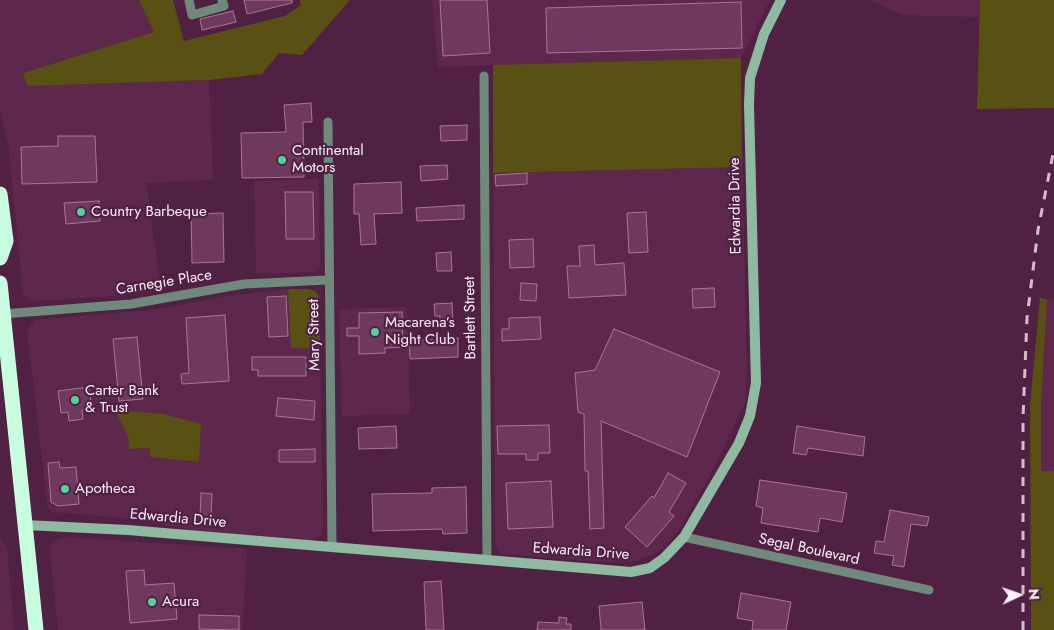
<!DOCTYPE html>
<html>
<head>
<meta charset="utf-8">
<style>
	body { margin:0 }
	#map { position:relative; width:1054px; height:630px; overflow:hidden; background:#502142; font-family:Jost,sans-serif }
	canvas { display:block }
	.north { position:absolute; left:994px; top:570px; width:50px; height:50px; -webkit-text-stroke:4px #502142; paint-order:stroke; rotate:87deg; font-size:14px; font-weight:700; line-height:20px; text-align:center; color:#fdf0f8 }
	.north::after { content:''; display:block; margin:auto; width:18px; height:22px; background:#fdf0f8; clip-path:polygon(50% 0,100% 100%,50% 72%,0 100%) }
</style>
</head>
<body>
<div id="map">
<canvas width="1054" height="630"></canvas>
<div class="north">N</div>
</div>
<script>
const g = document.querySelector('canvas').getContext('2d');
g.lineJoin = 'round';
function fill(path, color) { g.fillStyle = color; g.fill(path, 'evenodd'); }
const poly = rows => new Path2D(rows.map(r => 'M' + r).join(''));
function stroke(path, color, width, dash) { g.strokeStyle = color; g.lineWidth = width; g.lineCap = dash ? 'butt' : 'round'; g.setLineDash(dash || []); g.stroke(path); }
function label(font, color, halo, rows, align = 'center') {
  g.font = font + ' Jost,sans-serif'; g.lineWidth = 4.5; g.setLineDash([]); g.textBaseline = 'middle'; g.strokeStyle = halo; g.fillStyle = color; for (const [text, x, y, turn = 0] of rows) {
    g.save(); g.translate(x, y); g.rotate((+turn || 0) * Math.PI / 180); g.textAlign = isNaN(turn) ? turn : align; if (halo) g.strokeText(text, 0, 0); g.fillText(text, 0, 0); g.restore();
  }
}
const built = poly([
	[0,0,139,0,154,32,23,73,27,86,209,80,213,180,146,183,161,290,118,296,37,301,31,300,23,293,8,143,0,111],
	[432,0,770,0,741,58,438,67],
	[870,0,980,0,979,17,901,15],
	[742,167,747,373,745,403,712,472,678,531,664,548,648,557,631,562,602,562,501,554,495,545,493,173],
	[319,179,320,267,315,272,256,274,254,181],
	[288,289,291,347,320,349,323,529,322,535,311,540,198,531,123,518,52,512,48,509,27,330,35,320,152,310,227,296],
	[201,424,199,462,151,457,150,448,129,449,128,438],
	[1047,299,1054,299,1054,471,1041,471,1041,407],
	[407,307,410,414,342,416,339,309],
	[66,537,247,549,242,630,58,630,50,550,50,545,56,540],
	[0,538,7,547,14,630,0,630]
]);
const green = poly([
	[139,0,173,0,184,41,285,16,301,5,300,0,350,0,302,55,279,53,262,74,209,80,27,86,23,73,154,32],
	[980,0,1054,0,1054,108,977,109],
	[741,58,742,167,493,173,493,65],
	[288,289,309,289,315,291,319,296,320,349,291,348],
	[1040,298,1047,299,1041,407,1041,471,1054,471,1054,630,1031,630,1030,406],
	[115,410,163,414,201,424,199,462,150,457,150,448,129,449,128,437]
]);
const building = poly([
	[244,0,292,0,292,3,247,14,244,0],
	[440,0,487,0,490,53,443,56,440,0],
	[741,2,742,48,547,53,546,8,741,2],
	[233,11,236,22,202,30,200,19,233,11],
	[311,103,312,122,303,122,304,177,242,178,241,133,286,132,284,105,311,103],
	[467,125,467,140,441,141,440,126,467,125],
	[58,136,95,136,97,182,22,184,21,147,58,146,58,136],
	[447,165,448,179,421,181,420,166,447,165],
	[527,173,527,184,496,186,495,175,527,173],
	[401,182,402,213,374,214,376,244,361,245,359,214,354,214,354,184,401,182],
	[285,192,313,192,314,239,286,239,285,192],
	[99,201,100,221,66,224,64,203,99,201],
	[464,205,464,219,417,221,416,208,464,205],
	[646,212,648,252,629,253,627,213,646,212],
	[223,213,224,262,192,263,191,214,223,213],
	[533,239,534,267,510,268,509,240,533,239],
	[594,245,595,265,624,263,626,295,569,298,567,266,580,266,579,246,594,245],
	[451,252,452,271,437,271,436,253,451,252],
	[521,283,537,284,536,301,520,300,521,283],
	[714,288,715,307,693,308,692,289,714,288],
	[286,296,288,336,269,337,267,297,286,296],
	[452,303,453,322,440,322,440,316,435,316,434,304,452,303],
	[402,312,403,347,385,348,385,353,359,354,359,336,347,336,347,328,359,328,359,313,402,312],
	[225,315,229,381,182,384,181,374,189,373,186,318,225,315],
	[540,317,541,339,502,341,502,329,509,329,509,318,540,317],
	[614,329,720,372,687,457,601,421,604,528,590,529,588,471,585,471,584,414,578,412,575,373,595,370,614,329],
	[137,337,143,399,119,401,113,339,137,337],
	[458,338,458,357,410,359,409,341,458,338],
	[252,357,306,357,306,376,258,376,258,370,252,370,252,357],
	[89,387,92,409,82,410,83,419,69,421,68,412,61,413,58,391,89,387],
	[278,398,315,401,314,420,276,416,278,398],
	[549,425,550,453,538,453,538,460,526,460,526,454,498,454,497,426,549,425],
	[396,426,397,448,359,449,358,428,396,426],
	[797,426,865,437,863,456,808,448,806,455,793,453,797,426],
	[315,449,315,462,279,462,279,450,315,449],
	[59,462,60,468,76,467,79,504,58,506,51,502,48,463,59,462],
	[668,473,686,483,669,512,674,516,647,547,625,527,652,496,654,498,668,473],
	[760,480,847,493,842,522,820,518,818,532,761,523,763,508,756,506,760,480],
	[551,481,553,527,508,529,506,483,551,481],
	[466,487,467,533,443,534,442,529,373,531,372,494,432,493,432,488,466,487],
	[201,493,212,494,211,517,200,516,201,493],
	[890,510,929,517,927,526,911,524,904,567,892,565,894,556,874,553,876,541,884,542,890,510],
	[144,570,145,585,174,583,177,619,130,623,126,571,144,570],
	[441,581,444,630,426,630,424,582,441,581],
	[741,593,791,602,786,630,752,630,753,621,737,618,741,593],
	[642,602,645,630,601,630,599,606,642,602],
	[199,615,239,616,239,630,199,629,199,615],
	[559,617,567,618,566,624,571,624,571,630,537,630,538,622,559,623,559,617]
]);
const street = poly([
	[189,0,192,15,224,6,222,0],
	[484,76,487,560],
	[328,122,332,547],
	[3,314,131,304,244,284,328,280],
	[684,537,929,590]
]);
const secondary = poly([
	[25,525,128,530,631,572,650,568,664,558,684,537,739,443,750,416,756,383,749,105,750,78,764,34,781,0]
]);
const highway = poly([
	[0,194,6,241,0,258],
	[0,283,36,630]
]);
const rail = poly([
	[1023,630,1023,418,1027,318,1038,230,1054,149]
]);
const markers = [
	[282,160,5,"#50d398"],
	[81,212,5,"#50d398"],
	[375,332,5,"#50d398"],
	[75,400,5,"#50d398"],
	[65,489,5,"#50d398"],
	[152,602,5,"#50d398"]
];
const poiNames = [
	["Continental",292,151],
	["Motors",292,168],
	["Country Barbeque",91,212],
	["Macarena’s",385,323],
	["Night Club",385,340],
	["Carter Bank",85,391],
	["& Trust",85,408],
	["Apotheca",75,489],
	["Acura",162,602]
];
const streetNames = [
	["Edwardia Drive",736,206,-91],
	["Carnegie Place",164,283,-9],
	["Bartlett Street",471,318,-91],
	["Mary Street",315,335,-91],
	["Edwardia Drive",178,519,5],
	["Segal Boulevard",809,550,12],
	["Edwardia Drive",581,552,4]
];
fill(built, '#5e284d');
fill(green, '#595014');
fill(building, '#6e395d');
stroke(building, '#ab7498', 1);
stroke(street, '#6f8a7b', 9);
stroke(secondary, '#8fbaa2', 10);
stroke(highway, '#c8fddf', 15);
stroke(rail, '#d3bdcb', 3, [9, 9]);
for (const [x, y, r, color] of markers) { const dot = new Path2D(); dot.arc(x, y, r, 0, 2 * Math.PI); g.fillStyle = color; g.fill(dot); stroke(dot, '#502142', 2); }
label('15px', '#fdf0f8', '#502142', poiNames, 'left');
label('15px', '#fdf0f8', '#502142', streetNames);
</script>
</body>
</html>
